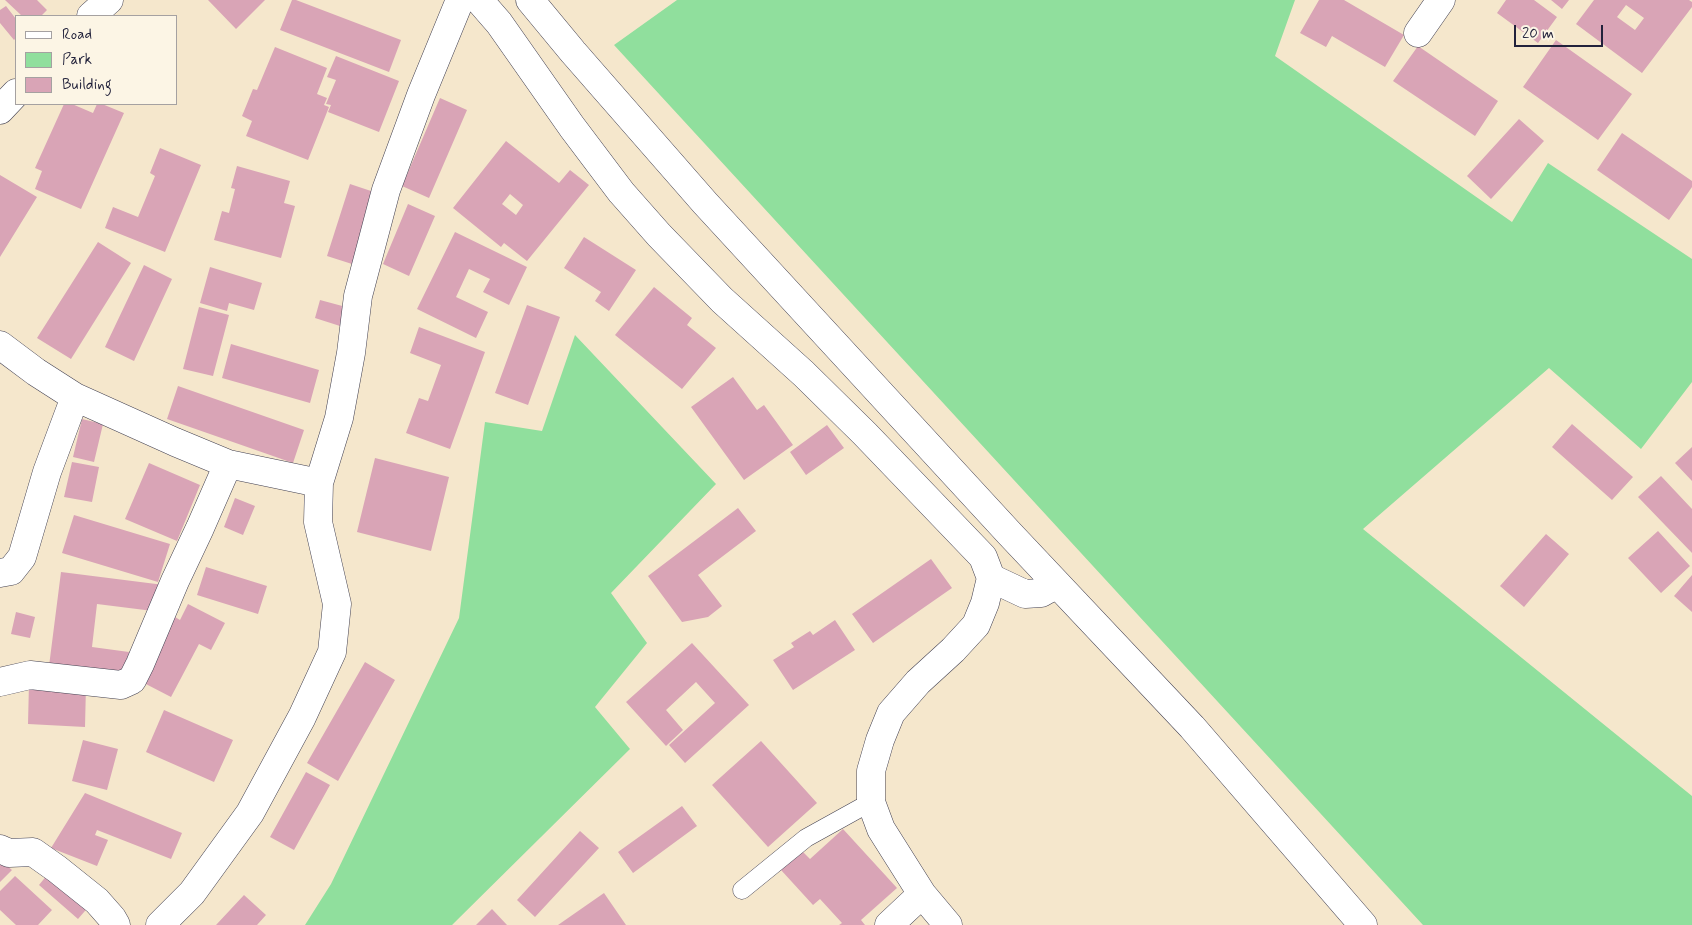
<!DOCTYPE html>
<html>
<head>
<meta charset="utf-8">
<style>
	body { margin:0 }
	#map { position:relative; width:1692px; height:925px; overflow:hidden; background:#f5e7cc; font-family:Mynerve,sans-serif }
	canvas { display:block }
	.legend { position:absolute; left:15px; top:15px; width:162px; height:90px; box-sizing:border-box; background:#fcf5e5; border:1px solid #a5a1a1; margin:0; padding:6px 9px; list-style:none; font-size:15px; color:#22223b }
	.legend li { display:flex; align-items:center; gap:10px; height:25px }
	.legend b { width:25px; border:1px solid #a5a1a1 }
	.scale { position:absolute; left:1514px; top:25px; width:89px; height:22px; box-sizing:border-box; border:2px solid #22223b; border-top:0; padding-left:6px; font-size:15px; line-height:18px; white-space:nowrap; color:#22223b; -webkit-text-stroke:4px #fcf5e5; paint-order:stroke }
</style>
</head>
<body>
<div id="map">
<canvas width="1692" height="925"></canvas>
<ul class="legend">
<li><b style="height:6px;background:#fff"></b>Road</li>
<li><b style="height:14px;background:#90df9d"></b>Park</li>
<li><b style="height:14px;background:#d9a4b6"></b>Building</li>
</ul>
<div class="scale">20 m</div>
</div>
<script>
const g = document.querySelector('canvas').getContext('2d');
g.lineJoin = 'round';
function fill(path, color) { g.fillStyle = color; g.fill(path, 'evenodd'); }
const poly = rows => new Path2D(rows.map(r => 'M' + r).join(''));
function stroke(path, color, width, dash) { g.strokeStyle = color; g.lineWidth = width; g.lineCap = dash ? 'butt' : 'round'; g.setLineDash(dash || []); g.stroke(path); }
const green = poly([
	[677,0,1295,0,1275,56,1512,222,1548,163,1692,259,1692,382,1641,449,1549,368,1363,529,1692,796,1692,925,1423,925,614,45],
	[575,335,716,484,611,593,647,643,595,707,630,749,452,925,305,925,331,884,459,618,485,422,542,431]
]);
const building = poly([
	[5,0,37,0,47,10,41,16,22,16],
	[208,0,265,0,236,29],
	[292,0,296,0,401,40,389,72,280,30],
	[1319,0,1344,0,1404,35,1385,67,1332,36,1326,47,1300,33],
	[1506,0,1534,0,1557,17,1538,43,1497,13],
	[1551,0,1569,0,1562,9],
	[1594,0,1689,0,1692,2,1692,7,1642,73,1576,24],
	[1626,5,1644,18,1635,30,1617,17],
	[6,6,16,19,16,38,14,40,0,23,0,10],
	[1556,40,1632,94,1598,140,1523,87],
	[1418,46,1498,101,1475,136,1393,81],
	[275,47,327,68,317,94,327,98,324,105,329,107,308,160,246,136,252,121,242,116,253,89,257,90],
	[336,56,399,81,379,132,328,112,331,105,326,104,336,80,327,77],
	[440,98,467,110,429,198,402,186],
	[64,104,72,104,93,113,97,104,102,104,124,113,81,209,35,189,42,171,35,168],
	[1519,119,1544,141,1491,199,1467,176],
	[1622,133,1692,181,1692,187,1669,220,1597,170],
	[506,141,559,183,570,170,589,185,527,261,504,243,501,247,453,208],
	[510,194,523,205,516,215,502,204],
	[160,148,201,165,165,252,105,228,113,207,138,217,155,176,150,173],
	[237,166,290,181,284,203,295,206,281,258,214,240,222,211,229,213,235,189,231,188],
	[0,175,37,197,0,257],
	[350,184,374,192,352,264,327,256],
	[408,204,435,216,409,276,383,264],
	[455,232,527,267,509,305,483,292,490,279,469,269,456,297,488,312,476,338,417,309],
	[584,237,636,270,609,311,595,301,601,292,564,268],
	[98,242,131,263,71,359,37,338],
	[144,265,172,279,134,361,105,347],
	[210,267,262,283,254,310,229,303,227,311,200,303],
	[654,287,692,318,687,325,716,348,682,389,615,335],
	[320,300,346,307,340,326,315,318],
	[527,305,560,317,528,405,495,393],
	[199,307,229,315,213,376,183,369],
	[419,327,485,352,450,449,406,433,419,398,428,401,441,365,410,353],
	[231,344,319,370,310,403,222,378],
	[733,377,757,410,764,405,793,445,744,480,691,407],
	[178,386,304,430,293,463,167,419],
	[82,419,103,424,94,462,73,457],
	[1572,424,1633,477,1612,500,1552,447],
	[827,425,844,448,806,475,790,452],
	[1692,447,1692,481,1675,463],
	[375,458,449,477,431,551,357,532],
	[72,462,99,467,92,502,64,497],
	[149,463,200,485,177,541,125,519],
	[1661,476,1692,509,1692,553,1638,497],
	[235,498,255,506,243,535,224,527],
	[738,508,756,531,698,575,722,606,708,617,682,622,648,576],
	[74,515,170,544,158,582,62,553],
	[1658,531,1690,566,1661,593,1628,558],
	[1546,534,1569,554,1524,607,1500,586],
	[931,559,952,588,873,643,852,614],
	[206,567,267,586,258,614,197,595],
	[61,572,164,585,161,612,97,604,92,647,129,652,124,681,48,674],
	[1692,575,1692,612,1674,596],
	[188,604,225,623,211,650,199,644,171,697,142,682,175,617,180,620],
	[16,612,35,617,30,638,11,634],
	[835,620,855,650,793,690,773,660,794,647,791,643,810,631,813,635],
	[692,643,749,705,685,763,669,745,715,703,696,682,666,710,683,730,666,746,626,702],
	[365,662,395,680,338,781,307,763],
	[29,683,86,685,85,727,28,724],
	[164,710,233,740,214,782,146,752],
	[83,740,118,749,107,790,72,781],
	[761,741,817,803,768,847,712,785],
	[306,772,330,785,294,850,270,837],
	[85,793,182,833,171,859,97,830,95,835,108,840,97,866,51,848],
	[682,806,697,826,633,873,618,852],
	[843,829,897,888,861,920,865,925,839,925,842,923,820,899,813,905,781,870,802,851,810,859],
	[580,831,599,848,535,917,517,900],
	[0,860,12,870,0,882],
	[52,869,91,904,78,919,39,885],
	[15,876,52,910,38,925,16,925,0,910,0,891],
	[604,893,626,925,558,925],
	[244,895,266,915,257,925,216,925],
	[492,909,507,925,476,925]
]);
const lane = poly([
	[742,890,806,838,871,802]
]);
const street = poly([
	[479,0,499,23,572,127,621,192,659,235,722,300,804,374,865,434,983,557,991,578,985,603,976,625,953,650,918,682,891,713,880,740,871,771,871,802,881,829,922,894,948,925],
	[530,0,573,52,705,203,1009,533,1192,727,1363,925],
	[91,16,109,0],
	[1418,33,1441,0],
	[0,110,16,93],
	[0,345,36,372,75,397,175,442,228,464,319,483],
	[0,573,11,571,22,557,47,472,75,397],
	[991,578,1025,594,1041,593,1057,584],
	[0,682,30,675,121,685,132,680,140,664,175,581,200,528,228,464],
	[0,849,9,853,33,852,57,869,97,901,112,918,116,925],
	[160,925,192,893,250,813,302,717,332,652,337,604,318,522,319,483,339,418,351,353,358,296,386,190,421,95,460,0],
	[889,925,922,894]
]);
fill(green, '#90df9d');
fill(building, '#d9a4b6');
stroke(lane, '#424051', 19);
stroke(street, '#424051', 29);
stroke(lane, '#fff', 18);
stroke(street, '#fff', 28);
</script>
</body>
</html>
